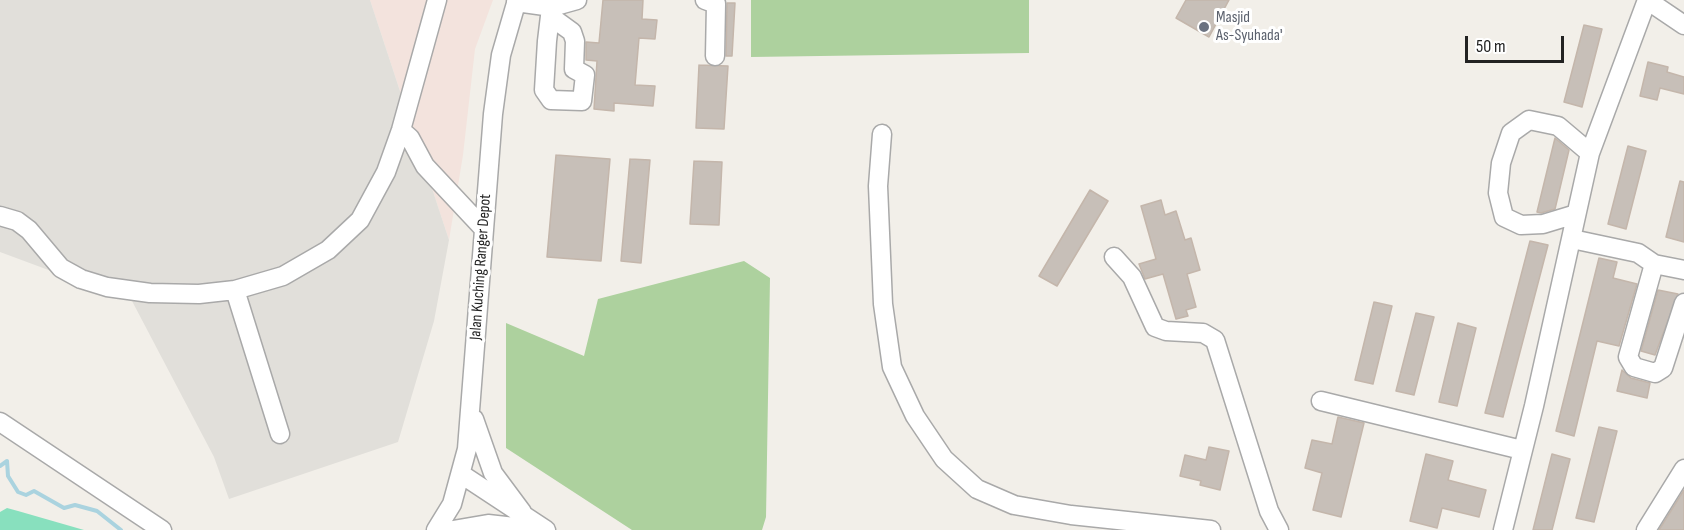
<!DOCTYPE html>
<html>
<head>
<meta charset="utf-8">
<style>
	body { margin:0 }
	#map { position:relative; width:1684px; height:530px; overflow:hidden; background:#f2efe9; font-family:"Sofia Sans Condensed",sans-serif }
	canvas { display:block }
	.scale { position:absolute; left:1465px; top:36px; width:99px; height:27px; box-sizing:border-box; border:3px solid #222; border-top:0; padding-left:8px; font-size:18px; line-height:21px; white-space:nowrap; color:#222; -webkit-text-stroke:4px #fff; paint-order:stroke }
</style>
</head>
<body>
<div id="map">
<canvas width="1684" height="530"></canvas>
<div class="scale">50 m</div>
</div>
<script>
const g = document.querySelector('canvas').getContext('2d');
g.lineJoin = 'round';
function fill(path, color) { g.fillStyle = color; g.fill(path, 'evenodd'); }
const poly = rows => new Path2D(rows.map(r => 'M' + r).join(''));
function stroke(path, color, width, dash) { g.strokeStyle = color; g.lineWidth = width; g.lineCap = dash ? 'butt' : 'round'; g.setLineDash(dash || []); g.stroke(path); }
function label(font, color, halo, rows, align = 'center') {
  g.font = font + ' "Sofia Sans Condensed",sans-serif'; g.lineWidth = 6; g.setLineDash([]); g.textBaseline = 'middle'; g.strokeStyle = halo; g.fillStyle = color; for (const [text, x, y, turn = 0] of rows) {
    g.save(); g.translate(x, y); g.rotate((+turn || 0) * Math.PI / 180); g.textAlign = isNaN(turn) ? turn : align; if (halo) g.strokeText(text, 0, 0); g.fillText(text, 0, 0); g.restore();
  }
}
const military = poly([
	[370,0,493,0,475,49,463,155,449,240]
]);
const airport = poly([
	[0,0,370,0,449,240,434,321,398,442,229,499,214,457,132,301,0,252]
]);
const forest = poly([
	[751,0,1029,0,1029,53,751,57],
	[744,261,770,278,766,517,762,530,632,530,506,448,506,323,584,356,598,299]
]);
const pitch = poly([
	[7,508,18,511,84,530,0,530,0,512]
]);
const stream = poly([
	[0,466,7,461,8,476,18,492,26,495,34,491,64,508,75,505,97,511,121,530]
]);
const building = poly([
	[603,0,643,0,642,19,657,20,655,39,639,38,635,85,655,86,653,106,614,103,614,111,594,109,597,61,586,60,586,42,599,43,603,0],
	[1186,0,1229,0,1209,37,1176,18,1186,0],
	[727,3,735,3,732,56,726,56,727,3],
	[1584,25,1602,29,1582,107,1564,102,1584,25],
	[1648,62,1668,67,1667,72,1684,77,1684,94,1660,88,1657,100,1640,96,1648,62],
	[699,65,728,66,724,129,696,128,699,65],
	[1555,138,1569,150,1555,209,1541,213,1537,212,1555,138],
	[1628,146,1646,151,1626,229,1608,224,1628,146],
	[556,155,610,159,601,261,547,257,556,155],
	[630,159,650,160,641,263,621,261,630,159],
	[694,161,722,162,719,225,690,224,694,161],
	[1680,181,1684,182,1684,242,1666,237,1680,181],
	[1090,190,1108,201,1057,286,1039,276,1090,190],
	[1161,200,1165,215,1176,211,1185,240,1191,238,1200,270,1187,274,1196,307,1186,310,1188,316,1176,319,1163,274,1145,279,1139,264,1156,259,1141,206,1161,200],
	[1530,241,1548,245,1503,417,1485,413,1530,241],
	[1599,258,1617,262,1613,278,1637,284,1619,346,1597,341,1574,436,1556,431,1599,258],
	[1658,290,1678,294,1655,355,1641,351,1658,290],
	[1374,302,1392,306,1373,384,1355,380,1374,302],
	[1416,313,1434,317,1414,395,1396,391,1416,313],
	[1458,323,1476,328,1457,406,1439,402,1458,323],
	[1622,370,1631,378,1650,383,1647,398,1617,391,1622,370],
	[1338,417,1364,423,1341,517,1313,510,1322,473,1305,468,1312,440,1332,444,1338,417],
	[1599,427,1617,431,1594,522,1576,518,1599,427],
	[1209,447,1229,451,1220,490,1200,485,1201,481,1180,476,1185,455,1206,460,1209,447],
	[1426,454,1453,461,1448,480,1486,490,1479,517,1442,508,1437,528,1410,521,1426,454],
	[1552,454,1570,459,1552,530,1533,530,1552,454],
	[1684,490,1684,530,1659,530,1684,490]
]);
const minor = poly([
	[705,0,716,4,715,56],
	[1647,0,1684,25],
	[516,2,552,7,577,0],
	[550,16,572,32,575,41,574,69,585,75,582,101,551,100,544,90,547,41,550,16,552,7],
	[401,130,410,138,425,166,484,229],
	[882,134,878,186,883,304,892,367,915,416,944,459,977,489,1014,505,1071,515,1211,530],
	[1576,214,1543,224,1521,225,1504,217,1498,193,1501,163,1511,133,1529,120,1558,126,1590,153],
	[0,216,17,221,29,230,61,268,81,279,107,287,150,293,199,294,235,290,283,276,328,250,360,220,386,172,401,130,437,0],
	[1572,239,1638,253,1654,264,1684,270],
	[1114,257,1132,277,1155,327,1166,331,1203,333,1215,340,1269,511,1279,530],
	[1654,264,1628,357,1634,367,1655,373,1663,368,1684,303],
	[235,290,280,434],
	[1321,401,1522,450],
	[474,419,493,473,522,512],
	[0,422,162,530],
	[461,474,546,530],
	[436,530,452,504,467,449,493,114,501,55,517,0],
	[453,530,488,524,541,530],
	[1503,530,1534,406,1590,153,1647,0],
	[1646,530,1684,469]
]);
const markers = [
	[1204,27,6,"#6b7280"]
];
const worshipNames = [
	["Masjid",1216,18],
	["As-Syuhada'",1216,36]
];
const streetNames = [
	["Jalan Kuching Ranger Depot",481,267,-86]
];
fill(military, '#f3e3dd');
fill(airport, '#e1dfda');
fill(forest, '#add19e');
fill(pitch, '#88e0be');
stroke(stream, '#aad3df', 4);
fill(building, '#c7bfb8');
stroke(building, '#c4b6ab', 1.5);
stroke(minor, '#a9a9a9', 21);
stroke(minor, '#fff', 18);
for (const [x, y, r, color] of markers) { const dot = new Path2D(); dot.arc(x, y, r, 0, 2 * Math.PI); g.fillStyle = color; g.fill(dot); stroke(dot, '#fff', 2); }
label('16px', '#5b616d', '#fff', worshipNames, 'left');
label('16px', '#222', '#fff', streetNames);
</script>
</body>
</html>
